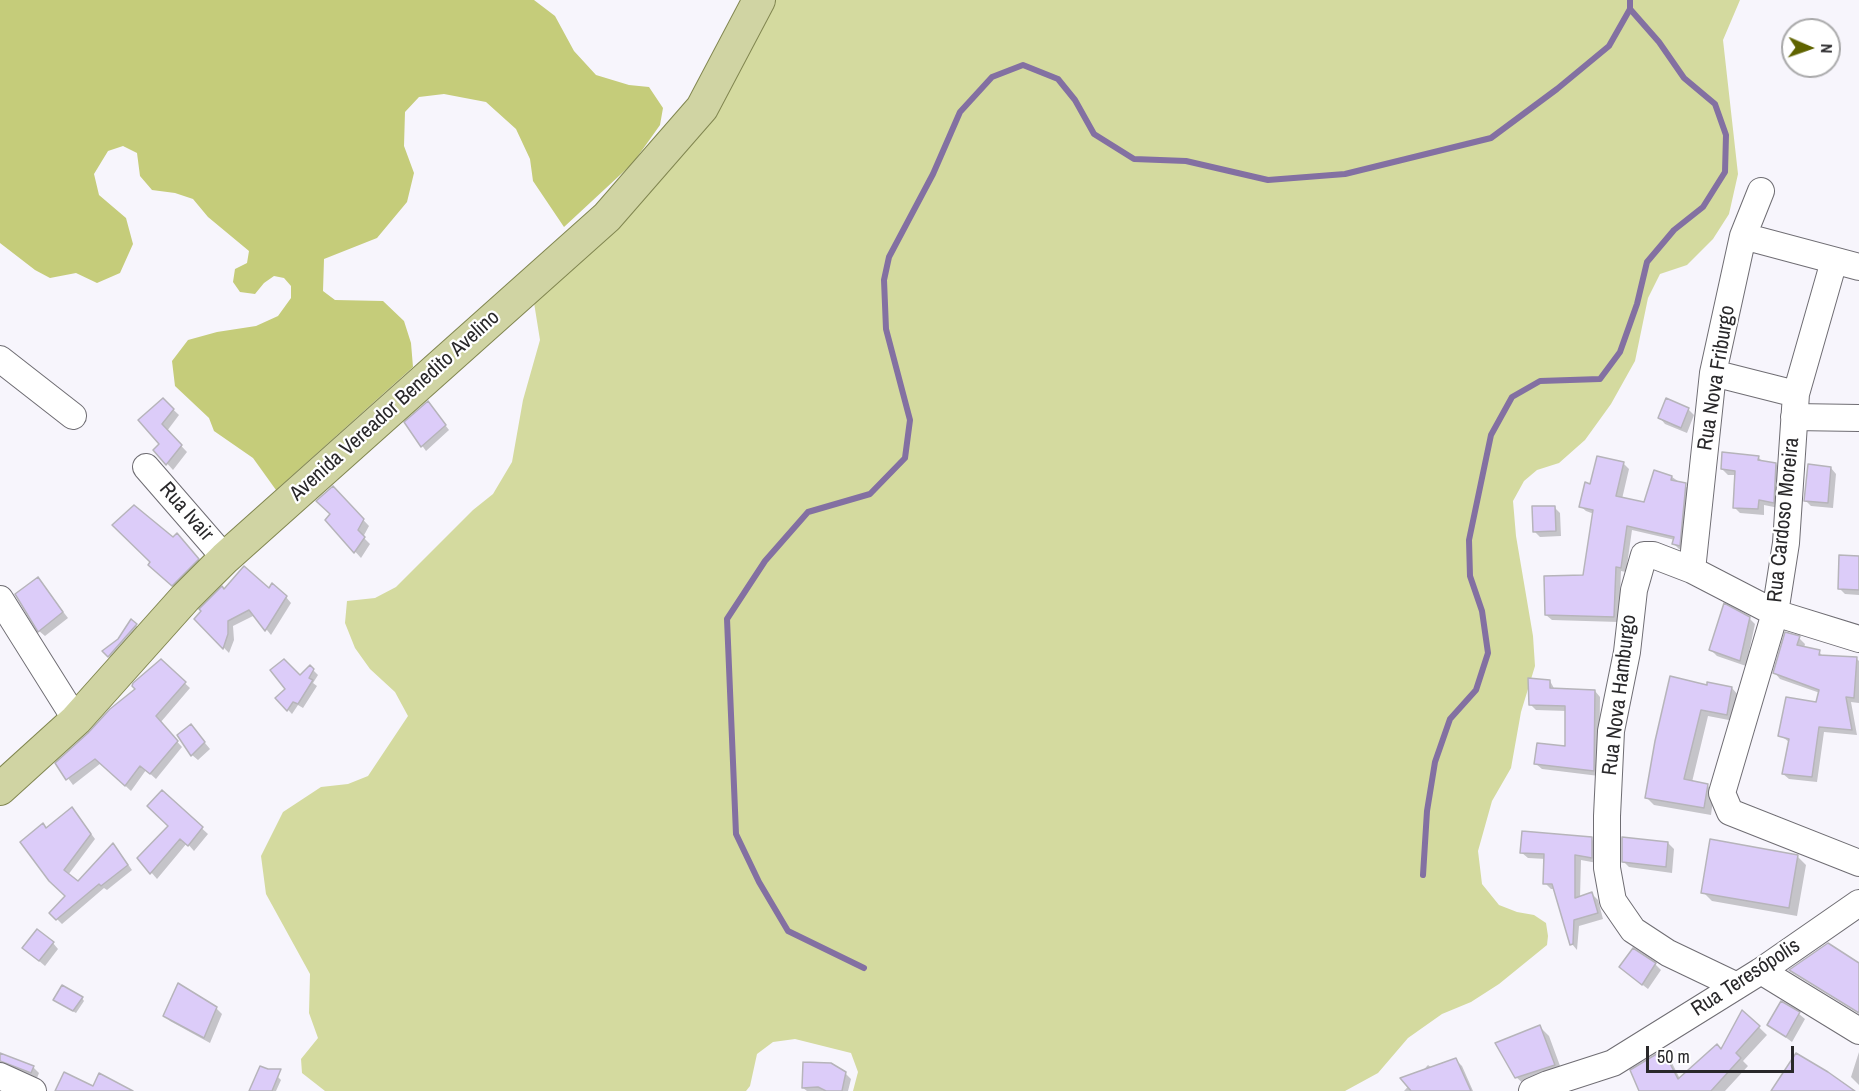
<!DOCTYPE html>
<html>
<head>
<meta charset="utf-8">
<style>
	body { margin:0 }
	#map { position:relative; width:1859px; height:1091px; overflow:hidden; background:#f7f5fc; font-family:"Archivo Narrow",sans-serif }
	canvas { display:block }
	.north { position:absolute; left:1781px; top:18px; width:60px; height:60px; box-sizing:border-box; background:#fff; border:2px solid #a9a9aa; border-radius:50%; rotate:92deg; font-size:16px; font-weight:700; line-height:24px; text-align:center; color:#29282a }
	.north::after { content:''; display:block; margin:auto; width:21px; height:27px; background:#5f6300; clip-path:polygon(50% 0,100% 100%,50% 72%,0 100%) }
	.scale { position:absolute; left:1646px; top:1046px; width:148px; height:27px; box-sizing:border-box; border:3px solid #29282a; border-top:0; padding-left:8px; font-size:18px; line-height:21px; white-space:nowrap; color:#29282a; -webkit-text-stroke:4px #fff; paint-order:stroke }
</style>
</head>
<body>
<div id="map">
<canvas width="1859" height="1091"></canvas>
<div class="north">N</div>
<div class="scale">50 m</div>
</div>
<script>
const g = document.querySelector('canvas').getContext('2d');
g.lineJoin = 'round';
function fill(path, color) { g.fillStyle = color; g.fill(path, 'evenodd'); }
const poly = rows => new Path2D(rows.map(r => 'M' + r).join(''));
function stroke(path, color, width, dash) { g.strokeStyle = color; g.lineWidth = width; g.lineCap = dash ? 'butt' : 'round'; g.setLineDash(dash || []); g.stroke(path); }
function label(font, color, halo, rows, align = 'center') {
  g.font = font + ' "Archivo Narrow",sans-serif'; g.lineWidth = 4.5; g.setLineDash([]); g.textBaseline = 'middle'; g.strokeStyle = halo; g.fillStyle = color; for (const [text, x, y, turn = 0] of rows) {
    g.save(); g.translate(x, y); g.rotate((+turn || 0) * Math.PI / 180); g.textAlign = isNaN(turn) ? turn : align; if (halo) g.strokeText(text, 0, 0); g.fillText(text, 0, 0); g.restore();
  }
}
const green = poly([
	[759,0,1740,0,1723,40,1738,174,1729,214,1713,239,1687,265,1660,274,1648,298,1635,361,1611,404,1585,440,1559,463,1537,470,1524,481,1513,501,1516,536,1533,636,1535,666,1521,712,1511,768,1492,801,1478,851,1482,884,1499,905,1517,912,1534,915,1546,923,1548,936,1547,945,1499,984,1471,1002,1442,1014,1408,1038,1378,1073,1345,1091,853,1091,858,1072,851,1053,795,1039,773,1042,757,1054,750,1086,746,1091,325,1091,302,1073,301,1059,318,1038,309,1013,310,974,266,894,261,856,283,812,321,787,348,784,368,776,408,716,395,692,370,669,355,648,345,623,347,601,375,598,396,587,473,510,493,494,512,462,523,400,540,340,531,284,607,217]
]);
const forest = poly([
	[0,0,534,0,555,16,574,51,596,75,629,85,649,87,663,108,660,125,633,163,564,227,533,181,530,159,516,129,486,102,444,94,419,97,405,112,404,146,414,173,407,202,377,238,324,259,323,291,335,300,383,301,404,321,411,343,413,367,276,490,253,458,214,431,209,418,175,386,172,361,188,340,217,332,256,326,278,316,291,298,291,286,284,278,274,276,264,283,255,294,240,292,233,282,235,269,247,263,249,251,208,217,193,199,175,193,152,190,140,176,137,153,123,146,108,151,94,174,99,195,126,218,133,244,120,273,97,283,76,273,50,278,35,270,0,243]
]);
const shadow = poly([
	[163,400,179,415,167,431,187,452,173,470,155,450,161,444],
	[432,408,449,430,426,451,406,423],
	[1688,409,1694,415,1687,433,1665,424,1660,418],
	[1758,457,1763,462,1776,464,1782,470,1779,508,1764,505,1764,515,1740,513,1735,508,1736,475,1728,475,1722,469],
	[1623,463,1629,469,1622,499,1646,504,1672,477,1691,490,1684,550,1679,549,1674,544,1675,540,1632,530,1626,572,1621,571,1619,622,1552,620,1546,615,1584,577,1594,514,1586,511,1580,506,1591,485],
	[1831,468,1836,474,1833,508,1811,506,1805,500],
	[333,488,369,526,363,537,370,544,361,558,327,520,332,515],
	[1554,507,1560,513,1561,536,1540,537,1534,531],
	[173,539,185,543,206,568,181,592,158,572,152,562],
	[1859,557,1859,595,1845,594,1839,588],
	[38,579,68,618,45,636,39,631],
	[269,590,286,597,291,603,271,635,255,615,233,626,234,640,229,653,196,619,225,591],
	[1749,618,1755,624,1746,666,1717,656,1711,650],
	[131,621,139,628,111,658,104,651,119,640],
	[1799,638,1805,644,1804,648,1819,652,1824,657,1856,658,1859,661,1859,703,1851,702,1857,735,1824,732,1817,782,1789,779,1783,774,1789,742,1780,735,1817,704,1820,693,1780,679,1775,673],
	[161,661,190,688,160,723,182,747,156,779,146,770,131,791,101,763,73,785,57,763,137,689],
	[310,667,318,675,313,683,317,686,303,708,298,705,292,714,277,698],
	[1550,681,1555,690,1595,691,1600,697,1599,776,1542,769,1536,764,1566,748,1567,711,1536,710,1530,704],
	[1708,687,1732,688,1739,696,1734,721,1708,716,1692,782,1707,785,1714,792,1711,815,1654,805,1647,798],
	[191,726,210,749,198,760,192,755],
	[162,792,208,834,194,851,187,843,157,879,139,858,170,826],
	[76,813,95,839,68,875,78,883,118,850,132,870,107,890,104,888,62,924,51,913,67,896,47,829],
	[1591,839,1597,844,1597,863,1581,860,1580,898,1592,894,1598,900,1603,919,1579,926,1577,950,1572,944,1555,889,1551,889,1545,883,1546,859,1528,858,1522,853],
	[1668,843,1674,849,1672,873,1629,867,1623,861],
	[1797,856,1806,865,1797,916,1712,901,1703,892],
	[53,943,58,949,45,966,24,948],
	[1655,964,1661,970,1648,989,1626,972],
	[82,998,84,1001,76,1013,57,1002],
	[216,1008,222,1014,210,1043,170,1021,165,1015],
	[1743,1012,1767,1035,1743,1061,1748,1066,1725,1091,1640,1091,1663,1052,1670,1059,1680,1079,1722,1051],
	[1799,1014,1805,1019,1792,1042,1769,1025],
	[1540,1027,1549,1036,1563,1074,1526,1086,1516,1077],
	[1859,1052,1859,1085,1851,1077],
	[0,1056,33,1067,39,1073,37,1078,13,1068,4,1067,0,1064],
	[1456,1060,1462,1066,1473,1091,1404,1091,1428,1065,1432,1068],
	[845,1073,851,1079,848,1091,807,1091,803,1088],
	[275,1074,281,1080,276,1091,250,1091]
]);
const stream = poly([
	[1423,875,1427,811,1435,762,1450,719,1476,690,1488,653,1482,611,1470,576,1469,540,1491,435,1512,397,1540,381,1600,379,1620,352,1637,304,1647,262,1674,230,1703,207,1725,172,1726,135,1715,104,1684,78,1659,42,1630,9],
	[864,968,788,931,759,882,736,834,727,619,765,561,808,512,870,494,905,458,910,420,886,329,884,280,889,257,933,174,960,112,992,77,1023,65,1058,79,1075,100,1094,134,1134,159,1186,161,1268,180,1345,174,1491,138,1557,89,1609,46,1630,9,1630,0]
]);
const building = poly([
	[163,398,174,409,162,424,182,445,166,465,153,450,159,444,138,420,163,398],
	[1666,398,1689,408,1681,428,1658,418,1666,398],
	[428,401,446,425,421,447,404,422,428,401],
	[1722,452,1759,456,1758,460,1776,463,1774,503,1759,500,1758,509,1733,508,1735,471,1721,469,1722,452],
	[1597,456,1624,462,1616,496,1644,502,1654,470,1672,476,1671,480,1686,483,1680,546,1672,544,1674,537,1627,526,1621,568,1616,567,1614,617,1545,615,1544,576,1583,575,1593,510,1579,507,1585,482,1590,484,1597,456],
	[1808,464,1831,467,1828,503,1804,501,1808,464],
	[333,486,364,519,358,530,365,537,354,553,325,520,330,514,316,501,333,486],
	[134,505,173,537,177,533,199,559,172,586,148,565,150,562,112,525,134,505],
	[1532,506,1555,506,1556,531,1533,532,1532,506],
	[1839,555,1859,556,1859,590,1838,589,1839,555],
	[244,566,269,588,272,583,287,596,265,631,249,610,228,621,228,634,223,649,194,619,201,611,199,609,222,586,224,589,244,566],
	[38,577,63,612,38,632,15,594,38,577],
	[1724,603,1750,617,1740,661,1709,650,1724,603],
	[131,619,137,624,108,657,102,651,118,639,131,619],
	[1785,632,1800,636,1797,645,1820,650,1819,655,1857,657,1854,698,1846,697,1852,730,1819,727,1812,777,1782,774,1789,739,1778,736,1786,697,1816,702,1819,690,1773,673,1785,632],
	[161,659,186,682,156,716,178,741,150,774,140,766,125,786,95,759,66,780,55,763,88,733,110,709,135,689,132,686,133,683,161,659],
	[284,659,300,675,310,665,314,669,309,678,313,680,298,704,293,702,287,711,275,698,285,689,270,670,284,659],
	[1670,676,1707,685,1707,682,1732,687,1727,715,1701,710,1684,779,1708,784,1704,808,1645,798,1655,741,1670,676],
	[1528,678,1550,680,1550,688,1595,690,1594,771,1534,764,1537,743,1565,746,1565,706,1529,705,1528,678],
	[191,724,205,742,191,756,177,735,191,724],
	[162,790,203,827,188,846,180,839,150,874,137,858,168,826,147,806,162,790],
	[72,807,91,834,64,870,78,881,113,843,128,865,101,886,99,884,56,920,49,913,65,896,49,881,20,842,43,823,46,828,72,807],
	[1522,831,1592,837,1592,858,1575,855,1575,898,1592,892,1598,913,1574,920,1573,944,1570,945,1552,884,1543,884,1544,854,1520,853,1522,831],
	[1622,837,1668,842,1666,867,1622,862,1622,837],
	[1710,839,1798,855,1789,908,1701,893,1710,839],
	[37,929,54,942,39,961,22,948,37,929],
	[1828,943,1859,963,1859,1013,1789,970,1828,943],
	[1633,948,1656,963,1642,985,1619,967,1633,948],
	[178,983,217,1007,204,1038,163,1016,178,983],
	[62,985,83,997,73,1011,53,1000,62,985],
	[1781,1001,1800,1012,1786,1037,1767,1025,1781,1001],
	[1742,1010,1760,1026,1736,1053,1741,1058,1711,1091,1639,1091,1630,1070,1663,1050,1678,1079,1717,1044,1721,1049,1742,1010],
	[1540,1025,1555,1065,1515,1078,1495,1043,1540,1025],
	[0,1053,34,1066,31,1073,0,1061,0,1053],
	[1796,1053,1828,1072,1855,1091,1771,1091,1796,1053],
	[1456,1058,1471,1091,1411,1091,1400,1078,1456,1058],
	[803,1062,831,1063,846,1072,842,1091,826,1091,818,1087,802,1088,803,1062],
	[260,1066,268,1069,281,1069,272,1091,249,1091,260,1066],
	[64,1072,93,1086,99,1073,133,1091,55,1091,64,1072]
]);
const minor = poly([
	[1743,236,1859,267],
	[1834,261,1796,394,1786,543,1775,613,1722,793,1730,812,1859,863],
	[0,359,73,416],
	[1713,373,1796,394],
	[1794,417,1859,418],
	[146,467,225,558],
	[1692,570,1713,373,1743,236,1761,191],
	[0,599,76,720],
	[1761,971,1859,1031],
	[1735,985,1668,953,1633,930,1613,901,1607,868,1607,816,1611,731,1627,652,1634,590,1644,555,1653,555,1692,570,1775,613,1859,639],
	[0,1076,33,1091],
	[1532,1091,1548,1084,1613,1063,1761,971,1859,903]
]);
const major = poly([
	[0,789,76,720,185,598,225,558,607,217,702,108,759,0]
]);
const streetNames = [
	["Rua Nova Friburgo",1717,378,-81],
	["Avenida Vereador Benedito Avelino",395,406,-42],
	["Rua Ivair",186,512,49],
	["Rua Cardoso Moreira",1784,520,-84],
	["Rua Nova Hamburgo",1620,695,-83],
	["Rua Teresópolis",1746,978,-33]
];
fill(green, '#d4da9f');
fill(forest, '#c5cc7a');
fill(shadow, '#0003');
stroke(stream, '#8370a2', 6);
fill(building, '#dcccf9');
stroke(building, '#b6b4ba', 1.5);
stroke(minor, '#6f6d73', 28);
stroke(major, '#818650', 34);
stroke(minor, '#fff', 26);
stroke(major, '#d0d4a3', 32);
label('21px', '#29282a', '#fff', streetNames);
</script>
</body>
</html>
